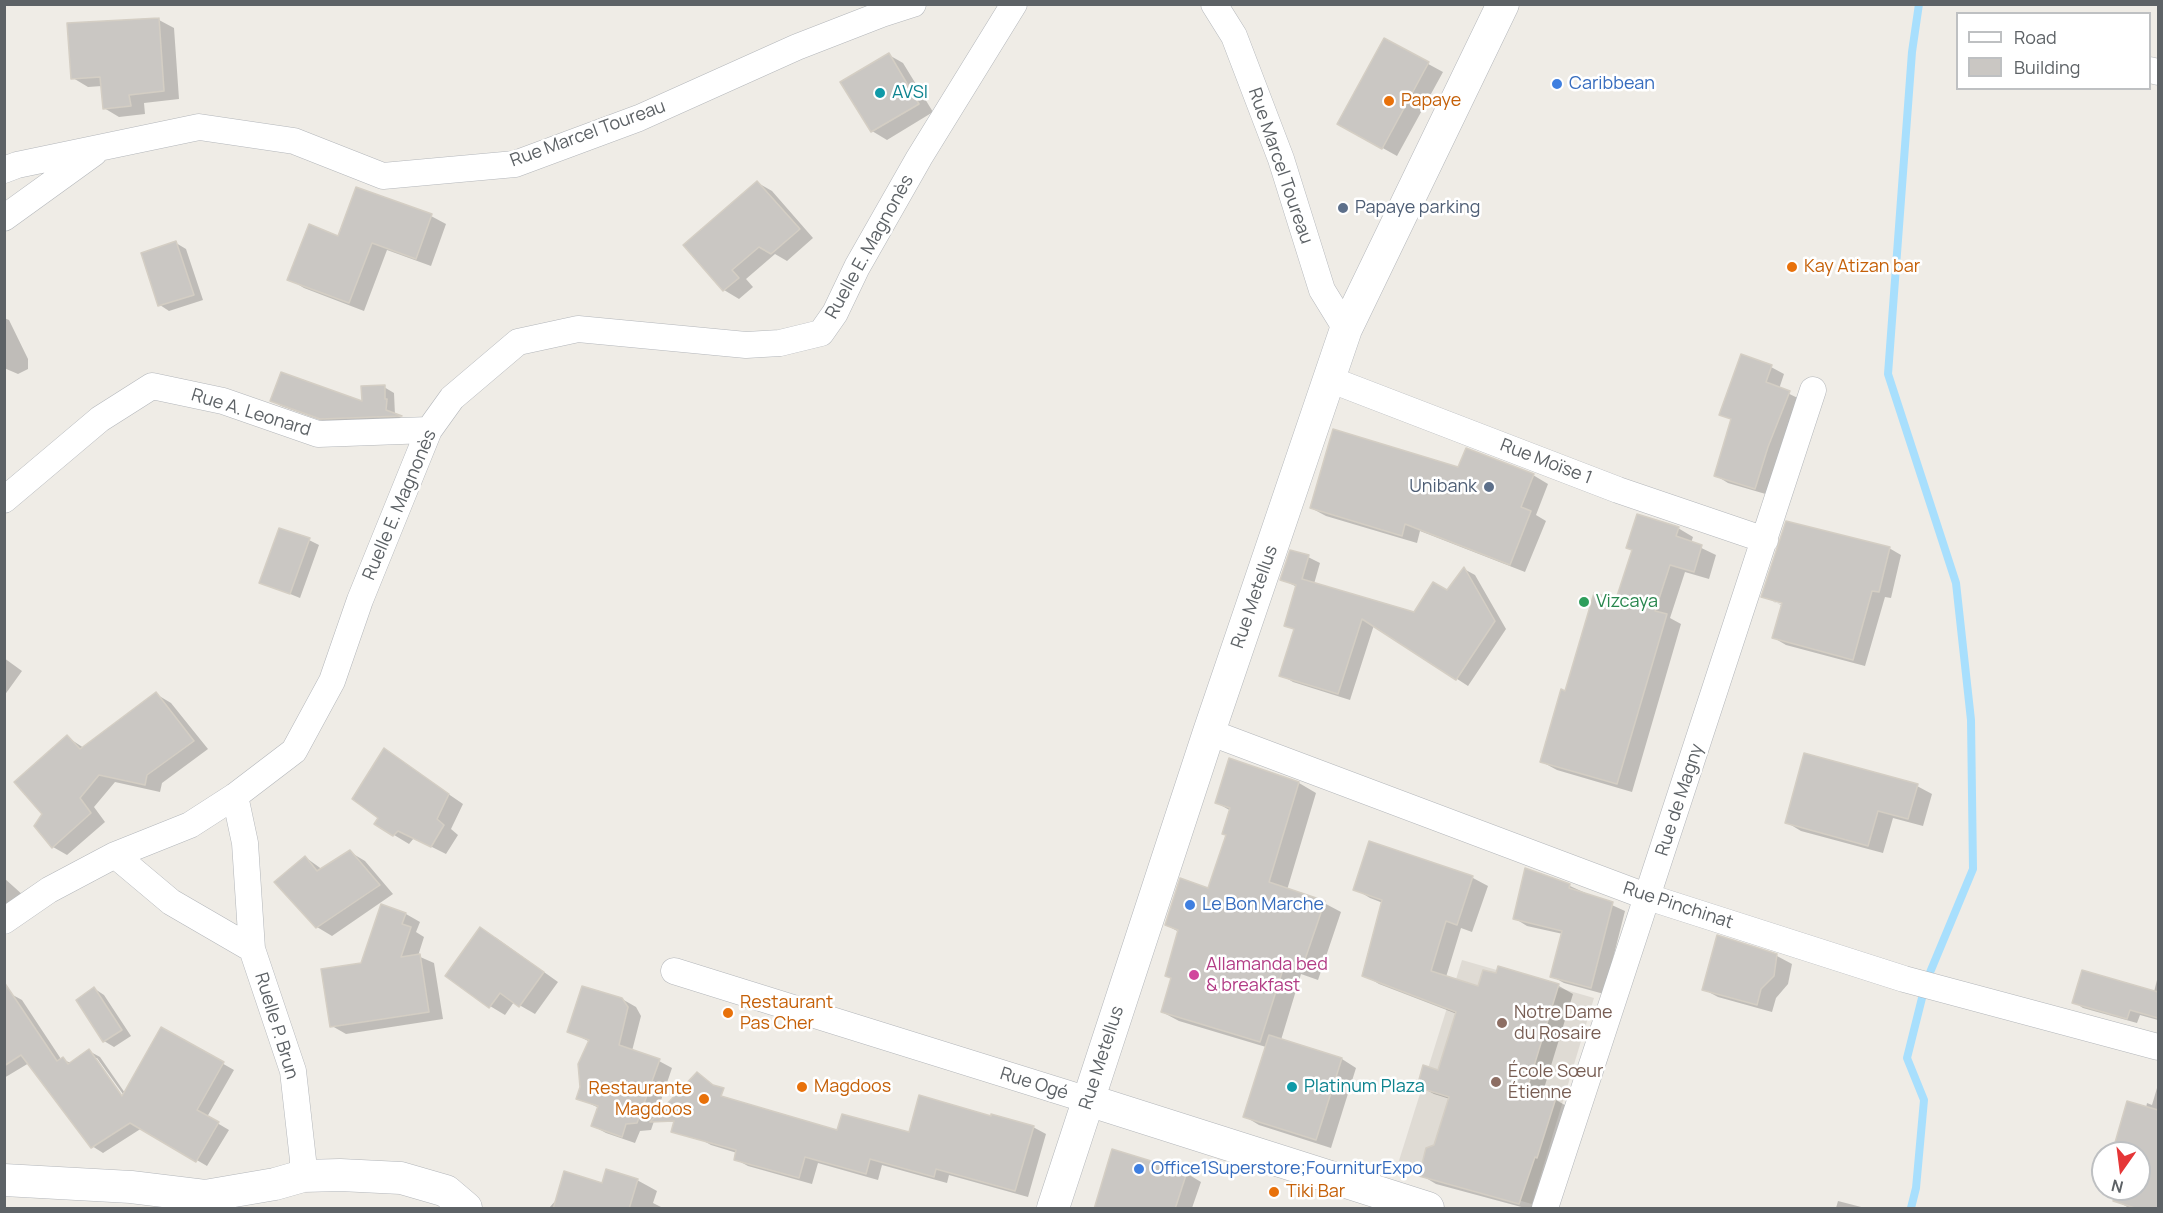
<!DOCTYPE html>
<html>
<head>
<meta charset="utf-8">
<style>
	body { margin:0 }
	#map { position:relative; width:2163px; height:1213px; overflow:hidden; background:#efece6; font-family:Manrope,sans-serif }
	canvas { display:block }
	.frame { position:absolute; inset:0; border:6px solid #5d6266; pointer-events:none }
	.legend { position:absolute; left:1956px; top:12px; width:195px; height:78px; box-sizing:border-box; background:#fff; border:2px solid #bec0c2; margin:0; padding:8px 10px; list-style:none; font-size:18px; color:#5d6266 }
	.legend li { display:flex; align-items:center; gap:12px; height:30px }
	.legend b { width:30px; border:2px solid #bec0c2 }
	.north { position:absolute; left:2091px; top:1141px; width:60px; height:60px; box-sizing:border-box; background:#fff; border:2px solid #bec0c2; border-radius:50%; rotate:194deg; font-size:16px; font-weight:700; line-height:24px; text-align:center; color:#5d6266 }
	.north::after { content:''; display:block; margin:auto; width:21px; height:27px; background:#e53637; clip-path:polygon(50% 0,100% 100%,50% 72%,0 100%) }
</style>
</head>
<body>
<div id="map">
<canvas width="2163" height="1213"></canvas>
<div class="frame"></div>
<ul class="legend">
<li><b style="height:8px;background:#fff"></b>Road</li>
<li><b style="height:16px;background:#cac7c3"></b>Building</li>
</ul>
<div class="north">N</div>
</div>
<script>
const g = document.querySelector('canvas').getContext('2d');
g.lineJoin = 'round';
function fill(path, color) { g.fillStyle = color; g.fill(path, 'evenodd'); }
const poly = rows => new Path2D(rows.map(r => 'M' + r).join(''));
function stroke(path, color, width, dash) { g.strokeStyle = color; g.lineWidth = width; g.lineCap = dash ? 'butt' : 'round'; g.setLineDash(dash || []); g.stroke(path); }
function label(font, color, halo, rows, align = 'center') {
  g.font = font + ' Manrope,sans-serif'; g.lineWidth = 5; g.setLineDash([]); g.textBaseline = 'middle'; g.strokeStyle = halo; g.fillStyle = color; for (const [text, x, y, turn = 0] of rows) {
    g.save(); g.translate(x, y); g.rotate((+turn || 0) * Math.PI / 180); g.textAlign = isNaN(turn) ? turn : align; if (halo) g.strokeText(text, 0, 0); g.fillText(text, 0, 0); g.restore();
  }
}
const education = poly([
	[1462,960,1594,998,1532,1204,1397,1167]
]);
const shadow = poly([
	[159,20,174,28,179,99,144,103,145,114,119,117,104,108,102,86,88,87,73,78],
	[1384,40,1443,72,1397,156,1354,132],
	[889,55,903,63,933,112,887,140,872,131],
	[758,183,772,191,813,238,787,261,775,254,746,279,753,287,739,299,724,290],
	[357,189,431,216,446,224,431,266,387,250,364,311,304,288,289,279,339,238],
	[176,243,186,249,203,300,169,311,160,305],
	[4,318,9,320,28,359,28,369,18,374,4,368],
	[1742,356,1771,367,1784,374,1779,389,1802,400,1769,495,1728,483,1715,475,1732,420,1721,414],
	[384,387,394,393,395,415,408,421,331,424,281,406,272,401,363,403],
	[1459,469,1533,475,1548,484,1536,515,1546,521,1525,572,1420,531,1417,543,1326,516,1311,508],
	[1678,528,1693,537,1691,543,1716,555,1709,579,1685,572,1670,618,1681,624,1632,792,1557,770,1542,762,1566,692,1617,601,1633,551],
	[309,540,319,545,300,598,261,582],
	[1889,548,1901,555,1891,598,1885,597,1865,666,1786,645,1774,638,1783,606,1763,596],
	[1774,599,1789,604,1789,607,1774,602],
	[1308,557,1320,563,1314,584,1414,614,1447,592,1464,569,1475,575,1506,629,1468,686,1374,625,1350,700,1293,682,1281,675,1295,630,1286,625,1297,587,1281,579],
	[4,658,22,671,4,696],
	[156,694,171,703,208,749,162,783,160,792,115,782,94,807,105,822,67,855,53,847,44,814,67,737,84,748],
	[384,750,463,804,451,829,458,835,446,854,414,838,409,844,376,824,380,817],
	[1230,760,1299,783,1316,793,1287,890,1324,903,1341,912,1318,980,1301,974,1281,1040,1342,1059,1356,1068,1331,1148,1259,1125,1244,1116,1266,1047,1179,1021,1162,1012,1172,979,1166,976,1179,932,1166,925,1208,890,1227,835,1231,811,1217,803],
	[1917,786,1932,794,1923,826,1893,818,1883,853,1801,831,1786,822],
	[1370,843,1473,878,1488,886,1472,932,1461,928,1446,977,1479,988,1559,986,1573,994,1542,1095,1556,1100,1570,1108,1535,1208,1525,1208,1436,1184,1421,1175,1435,1147,1450,1099,1434,1094,1419,1086,1439,1071,1457,1014,1379,984,1364,975,1383,903,1370,898,1355,889],
	[350,852,365,861,393,894,332,936,317,927,305,857,323,870],
	[1526,870,1570,886,1625,911,1604,994,1564,983,1551,976,1563,934,1527,926,1514,918],
	[4,878,24,896,4,916],
	[382,906,406,914,420,922,416,932,424,937,418,956,434,963,443,1019,346,1034,332,1026,362,964],
	[495,937,558,982,535,1014,514,1002,505,1015,490,1006],
	[1718,937,1777,956,1792,964,1788,984,1776,998,1772,1012,1718,997,1703,989],
	[2158,976,2158,1020,2140,1015,2137,1023,2083,1008,2074,1002,2154,992],
	[95,989,104,995,131,1036,114,1047,104,1041],
	[11,994,22,1000,61,1059,71,1063,89,1051,100,1057,125,1093,162,1029,234,1070,207,1117,229,1130,207,1166,142,1128,103,1153,92,1146,29,1063,4,1078,4,999],
	[94,1058,97,1058,128,1101,125,1103],
	[622,999,636,1007,641,1016,632,1051,659,1061,672,1068,651,1130,640,1131,635,1143,606,1133,593,1126,599,1108,578,1098,590,1042,569,1031],
	[2157,1088,2158,1208,2129,1208,2115,1200,2116,1194,2107,1189,2139,1189,2139,1153,2113,1153,2146,1108,2147,1103,2152,1105],
	[992,1118,1033,1127,1046,1134,1028,1197,949,1175,947,1183,882,1165,878,1180,818,1163,812,1184,748,1166,735,1159,737,1153,711,1145,698,1138,839,1131,910,1134],
	[1186,1173,1201,1182,1192,1208,1098,1208],
	[637,1180,657,1191,653,1203,663,1208,549,1208,557,1199,603,1185],
	[1838,1201,1865,1208,1836,1208]
]);
const stream = poly([
	[1911,1208,1916,1188,1924,1100,1907,1058,1926,982,1973,869,1971,720,1956,583,1888,374,1912,52,1919,4]
]);
const building = poly([
	[159,18,164,91,129,95,131,106,103,109,100,77,71,79,67,23,159,18],
	[1384,38,1429,62,1382,149,1337,124,1384,38],
	[889,53,919,104,871,132,840,82,889,53],
	[757,181,800,229,771,254,759,247,732,270,739,278,723,291,683,245,757,181],
	[356,187,432,214,416,259,372,243,349,303,287,280,309,224,338,236,356,187],
	[176,241,194,295,158,306,141,253,176,241],
	[1741,354,1772,365,1766,382,1790,391,1768,447,1755,489,1714,476,1731,419,1719,415,1741,354],
	[281,372,362,401,361,386,385,385,385,399,387,399,386,410,402,416,320,419,270,401,281,372],
	[1333,429,1458,467,1466,448,1534,474,1521,507,1531,511,1510,565,1405,524,1402,536,1310,508,1333,429],
	[1637,514,1679,527,1676,536,1702,545,1694,572,1670,565,1655,611,1667,614,1617,784,1540,762,1561,689,1565,691,1594,593,1616,599,1632,550,1626,548,1637,514],
	[1786,521,1890,547,1879,592,1872,591,1853,660,1772,638,1782,603,1761,597,1786,521],
	[279,528,310,538,290,594,259,583,279,528],
	[1290,550,1309,555,1302,579,1414,612,1433,582,1447,590,1464,567,1495,621,1456,680,1362,619,1338,694,1279,676,1294,629,1284,626,1296,585,1280,580,1290,550],
	[156,692,194,741,147,775,145,785,99,775,80,798,91,813,52,848,34,826,42,814,14,782,67,735,80,749,156,692],
	[384,748,449,794,437,819,444,825,431,847,398,831,393,836,374,824,378,818,352,799,384,748],
	[1804,753,1918,784,1908,819,1878,811,1868,846,1785,823,1804,753],
	[1229,758,1299,782,1269,882,1325,901,1301,971,1284,966,1260,1042,1161,1012,1171,978,1165,976,1178,930,1165,925,1180,878,1208,888,1226,835,1222,834,1230,808,1215,803,1229,758],
	[1369,841,1473,876,1457,925,1446,921,1431,971,1478,986,1483,970,1496,973,1498,966,1559,984,1527,1089,1556,1098,1537,1158,1535,1157,1519,1204,1419,1176,1426,1148,1434,1145,1449,1097,1417,1087,1423,1065,1438,1070,1456,1012,1362,976,1382,900,1353,890,1369,841],
	[350,850,380,885,316,928,274,882,305,856,317,871,350,850],
	[1525,868,1570,884,1569,888,1613,902,1591,988,1550,977,1562,931,1513,919,1525,868],
	[381,904,406,913,402,924,411,927,401,957,420,954,429,1012,330,1027,321,969,361,963,381,904],
	[480,927,544,972,519,1007,500,993,489,1008,445,976,480,927],
	[1717,935,1777,954,1774,976,1761,989,1757,1005,1702,990,1717,935],
	[2082,970,2158,992,2158,1018,2130,1010,2127,1019,2072,1003,2082,970],
	[4,982,57,1061,63,1057,68,1064,89,1049,122,1096,161,1027,224,1062,197,1110,219,1122,196,1162,130,1123,91,1148,21,1055,4,1066,4,982],
	[582,986,622,998,628,1007,619,1045,660,1059,637,1123,626,1124,622,1137,591,1126,598,1106,576,1099,580,1087,578,1064,589,1040,567,1032,582,986],
	[94,987,122,1030,103,1042,76,1000,94,987],
	[1269,1035,1342,1058,1316,1140,1243,1117,1269,1035],
	[697,1072,713,1085,724,1088,721,1096,837,1130,842,1114,909,1132,919,1095,991,1116,991,1114,1034,1126,1015,1191,936,1169,934,1177,870,1159,866,1174,805,1157,799,1178,734,1160,736,1150,671,1132,674,1121,650,1122,697,1072],
	[2127,1101,2158,1110,2158,1209,2138,1209,2113,1201,2116,1191,2107,1189,2139,1189,2139,1153,2112,1153,2127,1101],
	[1112,1149,1187,1172,1175,1209,1094,1209,1112,1149],
	[606,1169,638,1179,629,1209,553,1209,564,1171,602,1183,606,1169]
]);
const minor = poly([
	[1214,4,1234,36,1281,159,1322,290,1346,329],
	[2150,70,2158,72],
	[4,170,17,165,199,127,294,141,383,176,515,164,639,118,797,47,882,14,913,4],
	[4,218,94,153],
	[1329,379,1618,490,1765,540],
	[4,500,100,419,152,386,223,401,318,434,429,430],
	[1209,732,1648,897,1904,979,2158,1047],
	[235,796,245,843,252,949,293,1071,303,1160,303,1176],
	[115,855,171,902,252,949],
	[4,921,49,890,115,855,190,825,235,796,294,751,332,681,360,600,429,430,452,398,518,342,578,329,746,345,780,343,821,333,835,313,857,267,919,158,1014,4],
	[674,971,1088,1100],
	[1545,1208,1813,390]
]);
const tertiary = poly([
	[1088,1100,1428,1208],
	[4,1180,131,1187,205,1196,275,1184,303,1176,340,1175,401,1178,446,1191,466,1208],
	[1053,1208,1209,732,1346,329,1503,4]
]);
const markers = [
	[1557,84,6,"#3f7fe0"],
	[880,93,6,"#0f9aa8"],
	[1389,101,6,"#e8710a"],
	[1343,208,6,"#5c6f8a"],
	[1792,267,6,"#e8710a"],
	[1489,487,6,"#5c6f8a"],
	[1584,602,6,"#2e9e5b"],
	[1190,905,6,"#3f7fe0"],
	[1194,975,6,"#d1479c"],
	[728,1013,6,"#e8710a"],
	[1502,1023,6,"#8d6e63"],
	[1496,1082,6,"#8d6e63"],
	[802,1087,6,"#e8710a"],
	[1292,1087,6,"#0f9aa8"],
	[704,1099,6,"#e8710a"],
	[1139,1169,6,"#3f7fe0"],
	[1274,1192,6,"#e8710a"]
];
const shopNames = [
	["Caribbean",1569,84],
	["Le Bon Marche",1202,905],
	["Office1Superstore;FourniturExpo",1151,1169]
];
const cultureNames = [
	["AVSI",892,93],
	["Platinum Plaza",1304,1087]
];
const foodNames = [
	["Papaye",1401,101],
	["Kay Atizan bar",1804,267],
	["Restaurant",740,1003],
	["Pas Cher",740,1024],
	["Magdoos",814,1087],
	["Restaurante",692,1089,"right"],
	["Magdoos",692,1110,"right"],
	["Tiki Bar",1286,1192]
];
const streetNames = [
	["Rue Marcel Toureau",588,134,-20],
	["Rue Marcel Toureau",1280,166,71],
	["Ruelle E. Magnonès",870,247,-61],
	["Rue A. Leonard",251,413,17],
	["Rue Moïse 1",1546,462,21],
	["Ruelle E. Magnonès",400,505,-67],
	["Rue Metellus",1255,597,-71],
	["Rue de Magny",1680,800,-72],
	["Rue Pinchinat",1678,906,18],
	["Ruelle P. Brun",276,1026,73],
	["Rue Metellus",1102,1058,-72],
	["Rue Ogé",1034,1084,17]
];
const serviceNames = [
	["Papaye parking",1355,208],
	["Unibank",1477,487,"right"]
];
const leisureNames = [
	["Vizcaya",1596,602]
];
const hotelNames = [
	["Allamanda bed",1206,965],
	["& breakfast",1206,986]
];
const educationNames = [
	["Notre Dame",1514,1013],
	["du Rosaire",1514,1034],
	["École Sœur",1508,1072],
	["Étienne",1508,1093]
];
fill(education, '#dfdbd4');
fill(shadow, '#0003');
stroke(stream, '#a8dffd', 8);
fill(building, '#cac7c3');
stroke(building, '#d4cec4', 1.5);
stroke(minor, '#b3b6ba', 27);
stroke(tertiary, '#b3b6ba', 33);
stroke(minor, '#fff', 26);
stroke(tertiary, '#fff', 32);
for (const [x, y, r, color] of markers) { const dot = new Path2D(); dot.arc(x, y, r, 0, 2 * Math.PI); g.fillStyle = color; g.fill(dot); stroke(dot, '#fff', 2); }
label('18px', '#366cbe', '#fff', shopNames, 'left');
label('18px', '#0d838f', '#fff', cultureNames, 'left');
label('18px', '#c56008', '#fff', foodNames, 'left');
label('18px', '#5d6266', '#fff', streetNames);
label('18px', '#4e5e75', '#fff', serviceNames, 'left');
label('18px', '#27864d', '#fff', leisureNames, 'left');
label('18px', '#b23c85', '#fff', hotelNames, 'left');
label('18px', '#785e54', '#fff', educationNames, 'left');
</script>
</body>
</html>
